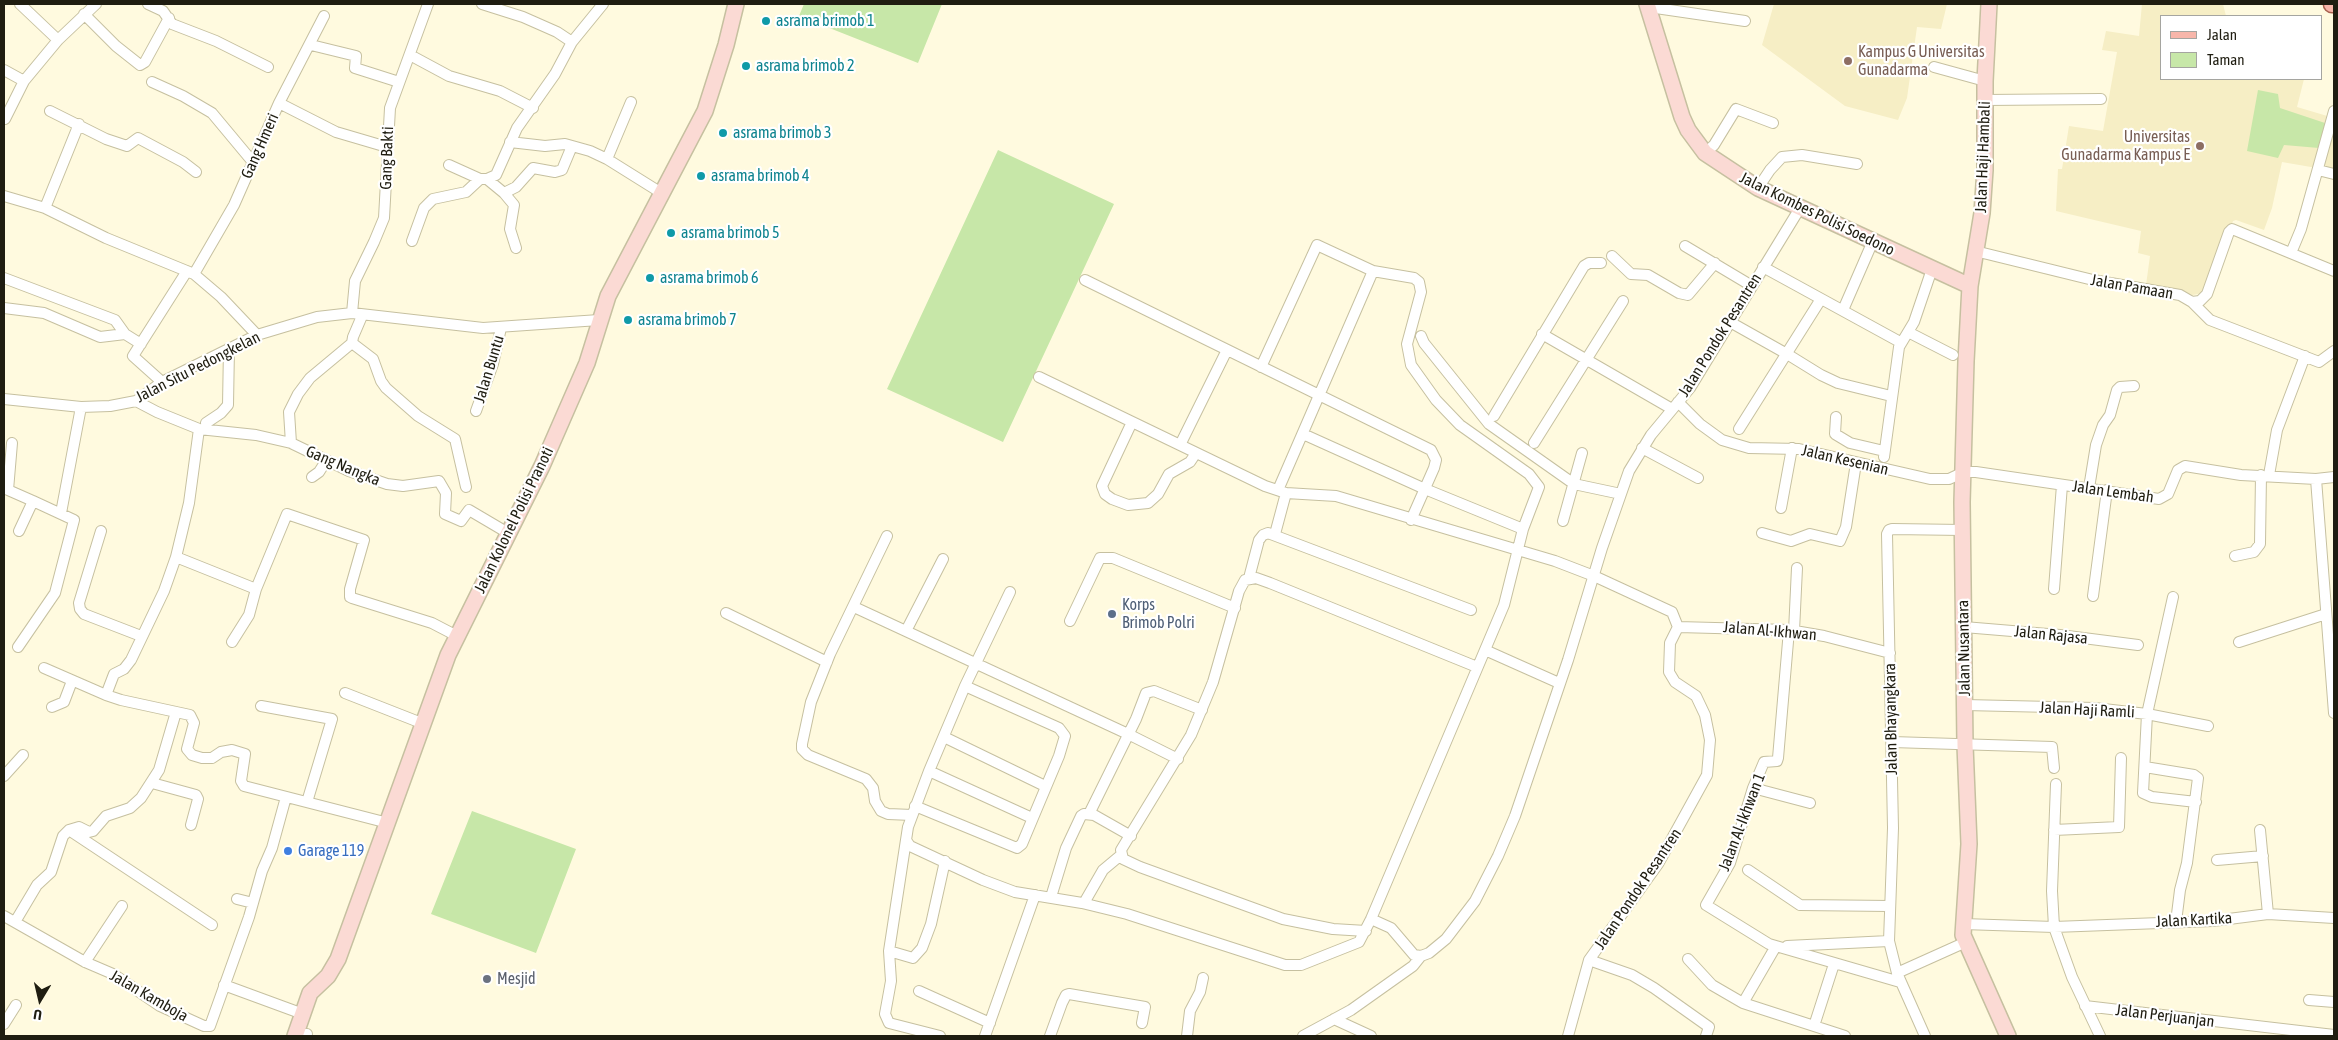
<!DOCTYPE html>
<html>
<head>
<meta charset="utf-8">
<style>
	body { margin:0 }
	#map { position:relative; width:2338px; height:1040px; overflow:hidden; background:#fffadf; font-family:"Asap Condensed",sans-serif }
	canvas { display:block }
	.frame { position:absolute; inset:0; border:5px solid #1f1d11; pointer-events:none }
	.legend { position:absolute; left:2160px; top:15px; width:162px; height:65px; box-sizing:border-box; background:#fff; border:1px solid #a5a5a0; margin:0; padding:6px 9px; list-style:none; font-size:15px; color:#1f1d11 }
	.legend li { display:flex; align-items:center; gap:10px; height:25px }
	.legend b { width:25px; border:1px solid #a5a5a0 }
	.north { position:absolute; left:15px; top:975px; width:50px; height:50px; -webkit-text-stroke:4px #fff; paint-order:stroke; rotate:189deg; font-size:14px; font-weight:700; line-height:20px; text-align:center; color:#1f1d11 }
	.north::after { content:''; display:block; margin:auto; width:18px; height:22px; background:#1f1d11; clip-path:polygon(50% 0,100% 100%,50% 72%,0 100%) }
</style>
</head>
<body>
<div id="map">
<canvas width="2338" height="1040"></canvas>
<div class="frame"></div>
<ul class="legend">
<li><b style="height:6px;background:#f7b6aa"></b>Jalan</li>
<li><b style="height:14px;background:#c7e7a8"></b>Taman</li>
</ul>
<div class="north">U</div>
</div>
<script>
const g = document.querySelector('canvas').getContext('2d');
g.lineJoin = 'round';
function fill(path, color) { g.fillStyle = color; g.fill(path, 'evenodd'); }
const poly = rows => new Path2D(rows.map(r => 'M' + r).join(''));
function stroke(path, color, width, dash) { g.strokeStyle = color; g.lineWidth = width; g.lineCap = dash ? 'butt' : 'round'; g.setLineDash(dash || []); g.stroke(path); }
function label(font, color, halo, rows, align = 'center') {
  g.font = font + ' "Asap Condensed",sans-serif'; g.lineWidth = 4.5; g.setLineDash([]); g.textBaseline = 'middle'; g.strokeStyle = halo; g.fillStyle = color; for (const [text, x, y, turn = 0] of rows) {
    g.save(); g.translate(x, y); g.rotate((+turn || 0) * Math.PI / 180); g.textAlign = isNaN(turn) ? turn : align; if (halo) g.strokeText(text, 0, 0); g.fillText(text, 0, 0); g.restore();
  }
}
const built = poly([
	[1774,4,1947,4,1941,29,1917,27,1907,98,1898,120,1845,106,1762,45],
	[2142,4,2223,4,2226,16,2162,16,2162,79,2304,79,2297,107,2334,118,2334,171,2282,162,2272,208,2264,230,2236,220,2233,221,2207,292,2193,295,2146,285,2150,256,2138,253,2141,231,2056,211,2058,169,2062,169,2069,126,2103,131,2117,52,2102,50,2106,31,2139,36]
]);
const green = poly([
	[804,4,942,4,918,63,799,16],
	[2258,90,2278,94,2280,108,2325,123,2319,148,2284,145,2278,158,2247,151],
	[998,150,1114,204,1003,442,887,389],
	[472,811,576,849,536,953,431,914]
]);
const street = poly([
	[20,4,58,40],
	[148,4,163,11,172,24,216,41,268,67],
	[482,4,523,17,557,32,572,42],
	[1649,7,1745,21],
	[84,14,116,46,140,65,145,62,169,18],
	[311,45,356,56,355,68,399,82],
	[410,55,449,76,500,91,533,108],
	[1934,67,1985,81],
	[4,70,24,81],
	[152,82,183,96,212,113,252,161],
	[1985,100,2101,99],
	[279,103,336,132,387,147],
	[50,111,106,139,127,146,138,138,183,162,196,172],
	[5,119,24,81,58,40,96,4],
	[510,142,545,146,565,144,590,151,607,159,663,194],
	[1705,153,1714,145,1736,109,1773,123],
	[607,159,631,102],
	[449,165,480,179],
	[2318,170,2334,174],
	[487,179,496,175,517,128,555,74,572,42,603,4],
	[1758,188,1770,170,1782,157,1802,155,1857,164],
	[504,193,514,205,510,229,516,248],
	[4,196,45,208,106,238,194,274,221,297,257,335],
	[45,208,79,124],
	[412,241,424,208,433,199,466,192,480,179,487,179,504,193,516,187,533,168,555,172,562,170,572,146],
	[1685,246,1752,286],
	[1975,251,2093,280,2180,295,2192,302,2210,320,2319,362,2334,351],
	[2291,253,2301,229,2334,111],
	[1612,256,1631,274,1648,275,1679,293,1688,295,1715,263],
	[1763,267,1900,342],
	[194,274,234,205,279,103,324,16],
	[4,278,115,320,125,334],
	[1085,280,1431,450,1436,460,1434,468,1411,520],
	[2192,302,2200,301,2207,294,2229,232,2232,229,2334,271],
	[4,308,44,313,100,337,125,334,141,344],
	[1843,310,1873,241],
	[352,313,355,281,374,242,384,218,390,108,428,4],
	[1730,322,1787,354,1821,375,1838,383,1891,396],
	[1908,332,1953,355],
	[1542,334,1672,409],
	[1421,336,1424,343,1489,424,1574,484,1621,494],
	[352,343,373,359,381,381,386,388,418,416,455,439,466,487],
	[1039,377,1265,486,1286,493,1336,496,1555,561,1594,576,1672,612,1678,627,1670,643,1669,672,1675,682,1696,696,1705,715,1710,740,1707,775,1658,864,1589,960,1568,1036],
	[162,382,133,356,187,271],
	[4,399,81,407,110,406,136,401,162,382,257,335,317,317,352,313,483,328,599,320],
	[136,401,157,412,199,429,256,435,291,443,349,471,387,484,403,486,439,481,446,493,445,514,461,521,469,510,508,533],
	[1678,402,1700,424,1722,440,1749,448,1799,449,1930,479,1949,479,1964,472,1976,472,2159,499,2168,494,2178,470,2185,466,2241,475,2316,479,2334,477],
	[476,411,493,364,501,328],
	[1494,416,1584,266,1589,263,1601,263],
	[1836,417,1835,434,1850,443,1884,451],
	[1132,422,1102,486,1105,494,1112,499,1128,505,1148,503,1158,494,1169,474,1190,462,1196,453],
	[206,423,221,413,228,405,229,348],
	[199,429,189,503,176,557,164,591,131,660,124,669,114,674,106,695,121,700,190,715,194,723,187,749,192,755,202,758,212,758,221,752,232,750,245,754,241,781,244,786,388,823],
	[1739,429,1821,299],
	[1303,434,1425,489,1523,529],
	[12,443,8,490,33,501],
	[291,443,289,412,298,394,310,378,352,343,353,337,362,316],
	[1534,443,1623,301],
	[1180,445,1227,350],
	[1642,448,1698,478],
	[1884,457,1899,347,1914,322,1932,269],
	[2269,475,2277,430,2305,356],
	[312,477,319,472,326,461],
	[2316,479,2334,713],
	[2089,488,2096,445,2103,425,2110,415,2117,390,2120,387,2134,386],
	[1278,490,1373,271],
	[1781,508,1792,448],
	[61,513,81,407],
	[1563,521,1582,453],
	[101,531,79,603,80,609,84,614,141,636],
	[1762,533,1791,541,1810,534,1840,541,1846,527,1856,463],
	[1275,534,1286,493],
	[887,536,830,654,811,702,802,744,802,749,808,755,866,779,873,788,875,801,881,811,888,814,912,815],
	[2235,556,2254,552,2260,544,2261,475],
	[176,557,256,589,249,615,232,642],
	[1249,578,1259,540,1263,535,1268,533,1471,610],
	[256,589,287,514,364,540,350,589,350,597,352,598,432,623,457,636],
	[2054,589,2062,485],
	[1010,592,965,686,929,771,908,827,906,840,910,846,983,880,1015,892,1082,903,1127,914,1285,965,1301,965,1359,942,1371,919,1504,605,1523,529,1539,487,1529,474,1460,425,1436,400,1411,365,1407,344,1421,292,1419,282,1414,278,1373,271,1317,245,1261,367],
	[2093,596,2107,490],
	[2173,597,2147,714,2143,793,2152,797,2196,802],
	[854,607,1128,734,1178,759],
	[726,613,827,662],
	[1070,621,1100,558,1113,558,1235,608],
	[1678,627,1789,630,1824,636,1890,653],
	[1964,627,2060,635,2138,645],
	[1789,630,1778,758,1777,761,1764,762,1753,788,1730,863,1706,905,1769,944,1900,982],
	[906,631,943,559],
	[1794,631,1797,568],
	[2239,642,2326,614],
	[18,647,55,593,74,520,33,501,19,531],
	[1485,650,1559,683],
	[44,668,106,695],
	[345,693,424,724],
	[1965,705,2095,708,2147,714,2208,726],
	[261,706,332,719,307,802],
	[52,707,64,702,72,681],
	[944,737,1045,786],
	[1892,742,2052,747,2054,768],
	[2145,767,2194,775,2198,778,2187,863,2180,890,2176,922],
	[929,771,1032,818],
	[4,776,23,755],
	[152,783,196,795,198,799,191,825],
	[2056,784,2052,891,2054,927,2072,977,2100,1036],
	[1753,788,1810,803],
	[915,806,1017,848,1022,844,1059,756,1065,736,1059,728,965,686],
	[1089,814,1136,719,1146,693,1154,691,1202,710],
	[69,830,212,925],
	[2054,830,2119,827,2121,758],
	[2260,830,2268,914],
	[906,840,889,951,891,981,885,1014,889,1023,940,1036],
	[2217,860,2263,856],
	[1748,870,1800,905,1889,906],
	[1051,897,1066,848,1081,816,1084,814,1094,815,1131,836],
	[237,899,253,903],
	[1084,903,1103,870,1121,855],
	[4,916,85,962,113,974,160,1006,204,1026,210,1026,249,917,262,871,272,848,286,797],
	[1371,919,1391,928,1414,955,1421,956,1429,953,1446,939,1475,901,1498,856,1515,816,1568,660,1602,548,1629,471,1651,435,1690,388,1800,208],
	[15,922,37,885,51,872,63,836,69,830,79,827,89,832,93,831,106,816,130,808,141,798,159,770,176,712],
	[1963,924,2054,927,2213,921,2268,914,2334,918],
	[1366,931,1333,929,1283,919,1140,867,1123,859,1121,850,1191,735,1213,682,1239,591,1245,580,1256,578,1270,583,1477,667],
	[1787,946,1889,941],
	[889,951,913,958,922,948,931,924,945,861],
	[1688,959,1712,985,1743,1003,1845,1036],
	[1589,960,1632,975,1654,988,1709,1027,1706,1036],
	[85,962,122,906],
	[1897,973,1966,942],
	[224,985,303,1014],
	[919,991,990,1023],
	[2309,1000,2334,1002],
	[1743,1003,1776,946],
	[2085,1006,2334,1035],
	[1334,1019,1371,1036],
	[4,1024,16,1005],
	[1814,1026,1834,964],
	[306,1034,307,1034],
	[985,1036,1035,895],
	[1050,1036,1062,1003,1066,995,1069,994,1145,1007,1142,1023],
	[1187,1036,1190,1011,1200,992,1203,978],
	[1303,1036,1351,1010,1413,966,1421,956],
	[1925,1036,1897,973,1889,941,1893,828,1887,534,1889,530,1892,529,1963,530]
]);
const secondary = poly([
	[1647,4,1682,117,1688,130,1705,153,1758,188,1970,286],
	[1989,4,1985,81,1985,170,1982,213,1970,286,1966,361,1962,502,1965,745,1969,844,1963,935,2008,1036],
	[295,1036,310,993,328,976,338,959,448,655,542,466,587,363,608,296,705,111,726,45,736,4]
]);
const primary = poly([
	[2332,4,2334,4]
]);
const markers = [
	[766,21,5,"#0f9aa8"],
	[1848,61,5,"#8d6e63"],
	[746,66,5,"#0f9aa8"],
	[723,133,5,"#0f9aa8"],
	[2200,146,5,"#8d6e63"],
	[701,176,5,"#0f9aa8"],
	[671,233,5,"#0f9aa8"],
	[650,278,5,"#0f9aa8"],
	[628,320,5,"#0f9aa8"],
	[1112,614,5,"#5c6f8a"],
	[288,851,5,"#3f7fe0"],
	[487,979,5,"#6b7280"]
];
const cultureNames = [
	["asrama brimob 1",776,21],
	["asrama brimob 2",756,66],
	["asrama brimob 3",733,133],
	["asrama brimob 4",711,176],
	["asrama brimob 5",681,233],
	["asrama brimob 6",660,278],
	["asrama brimob 7",638,320]
];
const educationNames = [
	["Kampus G Universitas",1858,52],
	["Gunadarma",1858,70],
	["Universitas",2190,137,"right"],
	["Gunadarma Kampus E",2190,155,"right"]
];
const streetNames = [
	["Gang Hmeri",260,146,-66],
	["Jalan Haji Hambali",1983,157,-88],
	["Gang Bakti",387,158,-88],
	["Jalan Kombes Polisi Soedono",1817,214,26],
	["Jalan Pamaan",2132,287,10],
	["Jalan Pondok Pesantren",1720,335,-58],
	["Jalan Situ Pedongkelan",198,367,-27],
	["Jalan Buntu",489,369,-73],
	["Jalan Kesenian",1845,460,13],
	["Gang Nangka",343,466,23],
	["Jalan Lembah",2113,492,8],
	["Jalan Kolonel Polisi Pranoti",514,520,-64],
	["Jalan Al-Ikhwan",1770,631,5],
	["Jalan Rajasa",2051,635,6],
	["Jalan Nusantara",1964,648,-91],
	["Jalan Haji Ramli",2087,710,3],
	["Jalan Bhayangkara",1891,719,-91],
	["Jalan Al-Ikhwan 1",1742,822,-69],
	["Jalan Pondok Pesantren",1638,889,-56],
	["Jalan Kartika",2194,920,-3],
	["Jalan Kamboja",149,996,30],
	["Jalan Perjuanjan",2165,1016,7]
];
const serviceNames = [
	["Korps",1122,605],
	["Brimob Polri",1122,623]
];
const shopNames = [
	["Garage 119",298,851]
];
const worshipNames = [
	["Mesjid",497,979]
];
fill(built, '#f6eec5');
fill(green, '#c7e7a8');
stroke(street, '#c6c0a0', 12);
stroke(secondary, '#c6c0a0', 18);
stroke(primary, '#a8614f', 19);
stroke(street, '#fff', 10);
stroke(secondary, '#fbdad4', 15);
stroke(primary, '#f7b6aa', 16);
for (const [x, y, r, color] of markers) { const dot = new Path2D(); dot.arc(x, y, r, 0, 2 * Math.PI); g.fillStyle = color; g.fill(dot); stroke(dot, '#fff', 2); }
label('16px', '#0d838f', '#fff', cultureNames, 'left');
label('16px', '#785e54', '#fff', educationNames, 'left');
label('16px', '#1f1d11', '#fff', streetNames);
label('16px', '#4e5e75', '#fff', serviceNames, 'left');
label('16px', '#366cbe', '#fff', shopNames, 'left');
label('16px', '#5b616d', '#fff', worshipNames, 'left');
</script>
</body>
</html>
